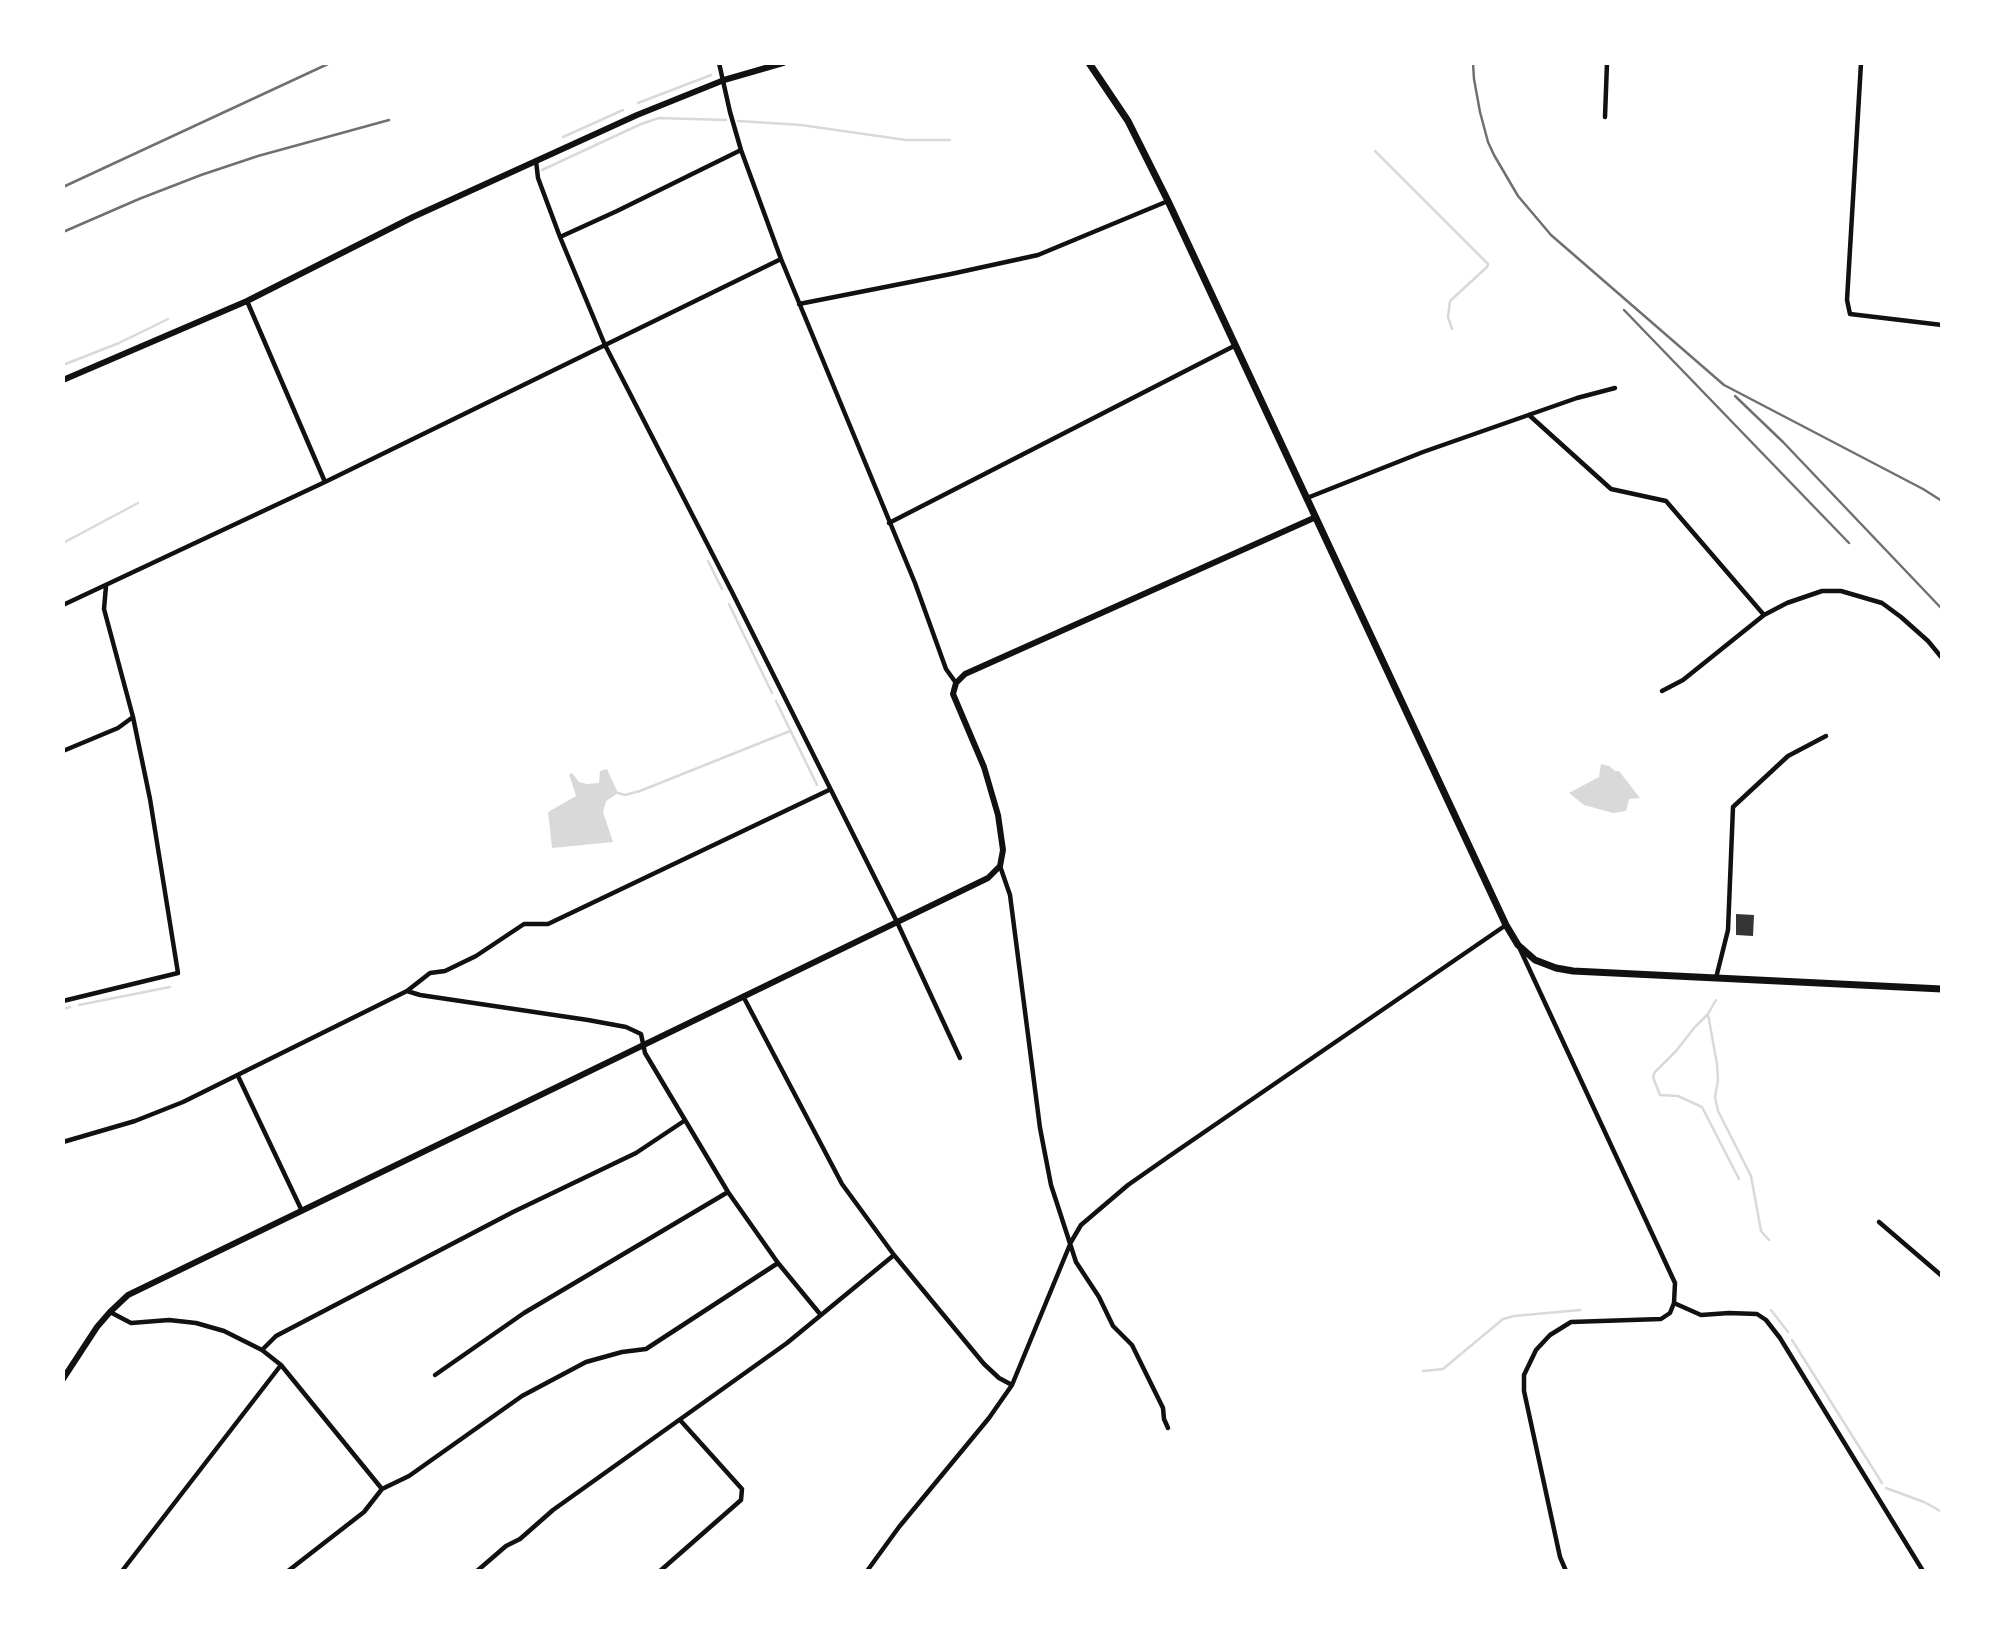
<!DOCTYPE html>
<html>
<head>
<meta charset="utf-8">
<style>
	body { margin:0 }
	#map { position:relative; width:2005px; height:1634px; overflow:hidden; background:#fff; font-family:Roboto,sans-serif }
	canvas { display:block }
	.frame { position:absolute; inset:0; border:65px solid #fff; pointer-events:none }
</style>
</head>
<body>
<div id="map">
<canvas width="2005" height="1634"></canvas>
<div class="frame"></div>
</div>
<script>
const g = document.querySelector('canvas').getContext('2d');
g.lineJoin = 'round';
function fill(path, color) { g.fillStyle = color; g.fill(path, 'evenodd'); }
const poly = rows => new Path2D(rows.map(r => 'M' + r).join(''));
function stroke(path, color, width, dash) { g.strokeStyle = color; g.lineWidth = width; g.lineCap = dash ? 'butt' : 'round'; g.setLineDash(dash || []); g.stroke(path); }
const water = poly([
	[1601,764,1609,766,1615,771,1619,771,1640,798,1629,799,1626,811,1613,813,1584,805,1569,793,1599,777],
	[607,769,618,793,606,801,603,812,613,842,552,848,548,812,576,796,569,774,572,773,579,782,587,784,599,783,600,771]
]);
const stream = poly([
	[638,103,711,75],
	[738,121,801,125,906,140,950,140],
	[563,137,623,110],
	[1375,151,1488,264,1487,267,1450,301,1448,317,1452,329],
	[542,170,641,124,659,118,726,120],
	[63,365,119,343,168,319],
	[63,543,138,503],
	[708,561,722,589],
	[729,604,772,693],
	[776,701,817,785],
	[618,793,625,795,640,791,790,731],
	[1716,1000,1708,1014,1694,1028,1676,1051,1655,1072,1653,1077,1660,1095,1678,1096,1702,1107,1739,1179],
	[79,1005,170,987],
	[63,1009,70,1007],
	[1708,1014,1717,1064,1718,1080,1715,1097,1718,1111,1751,1176,1761,1231,1769,1240],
	[1771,1310,1788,1332],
	[1792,1340,1882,1483],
	[1423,1371,1443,1369,1503,1319,1514,1316,1580,1310],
	[1886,1488,1924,1502,1942,1512]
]);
const building = poly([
	[1736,914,1754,915,1753,936,1736,935]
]);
const minor = poly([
	[719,63,730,112,741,150,781,259,915,583,946,669,956,683],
	[1861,63,1847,300,1850,314,1942,325],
	[1605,117,1607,63],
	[536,161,538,178,560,237,605,345,732,592,897,922,960,1058],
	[560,237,617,211,741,150],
	[247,301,325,482],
	[799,304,951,274,1038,255,1168,201],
	[1529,415,1611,489,1666,501,1764,615],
	[1307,498,1423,452,1577,398,1615,388],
	[889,523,1236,345],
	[63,605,325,482,781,259],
	[1662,691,1683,680,1764,615,1787,603,1822,591,1841,591,1882,603,1901,617,1928,641,1942,658],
	[63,751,118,728,133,717],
	[1000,866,1010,895,1040,1128,1051,1185,1076,1262,1099,1297,1113,1326,1132,1345,1163,1408,1164,1419,1168,1428],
	[1520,949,1675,1283,1674,1303,1670,1313,1661,1319,1571,1322,1550,1335,1536,1350,1524,1375,1524,1391,1560,1557,1566,1571],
	[1716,978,1728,930,1733,807,1788,756,1826,736],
	[407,991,420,995,588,1020,626,1027,641,1034,645,1053,728,1192,778,1263,820,1314],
	[743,996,842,1184,894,1255,984,1364,999,1378,1012,1385],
	[63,1001,178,973,150,799,133,717,104,609,106,586],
	[238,1076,302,1211],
	[63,1142,135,1121,183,1102,407,991,430,973,445,971,476,956,524,924,548,924,829,790],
	[1879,1222,1942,1276],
	[1674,1303,1701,1315,1729,1313,1757,1314,1766,1320,1780,1338,1923,1571],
	[110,1312,131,1323,169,1320,196,1323,224,1331,262,1350,281,1365,382,1489],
	[262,1350,276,1336,513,1212,636,1153,684,1121],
	[435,1375,524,1313,728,1192],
	[122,1571,281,1365],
	[288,1571,364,1512,382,1489,409,1476,522,1396,586,1362,622,1352,646,1349,778,1263],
	[477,1571,506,1546,520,1539,553,1510,787,1343,894,1255],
	[660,1571,741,1500,742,1489,680,1420],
	[867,1571,899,1527,989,1418,1012,1385,1071,1242,1081,1225,1128,1185,1168,1157,1506,925]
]);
const tertiary = poly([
	[63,380,247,301,413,217,637,115,724,80,783,63],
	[63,1379,97,1327,110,1312,128,1295,988,878,1000,866,1003,850,998,815,984,767,953,694,956,683,965,674,1316,517]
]);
const primary = poly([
	[1089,63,1128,121,1168,201,1506,925,1518,945,1535,960,1556,968,1573,971,1942,989]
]);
const rail = poly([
	[1473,63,1474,79,1480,112,1488,142,1494,155,1518,196,1551,235,1724,385,1923,489,1942,501],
	[63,187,330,63],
	[63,232,139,199,201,175,258,156,389,120],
	[1624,310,1849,543],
	[1735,396,1783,442,1942,609]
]);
fill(water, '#d9d9d9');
stroke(stream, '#d9d9d9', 2.5);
fill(building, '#353535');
stroke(minor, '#111', 4.5);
stroke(tertiary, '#111', 6);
stroke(primary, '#111', 7);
stroke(rail, '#707070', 2.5);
</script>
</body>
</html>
